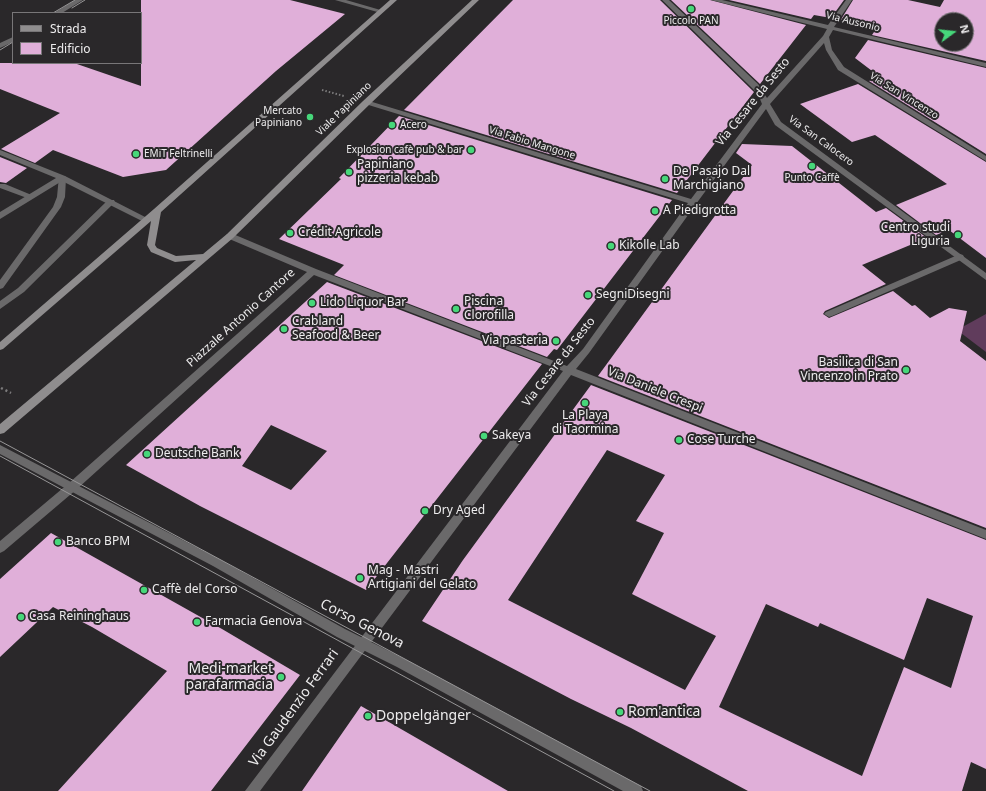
<!DOCTYPE html>
<html>
<head>
<meta charset="utf-8">
<style>
	body { margin:0 }
	#map { position:relative; width:986px; height:791px; overflow:hidden; background:#2a282a; font-family:"Noto Sans",sans-serif }
	canvas { display:block }
	.legend { position:absolute; left:12px; top:12px; width:130px; height:52px; box-sizing:border-box; background:#2a282a; border:1px solid #787678; margin:0; padding:5px 7px; list-style:none; font-size:12px; color:#edeced }
	.legend li { display:flex; align-items:center; gap:8px; height:20px }
	.legend b { width:20px; border:1px solid #787678 }
	.north { position:absolute; left:934px; top:12px; width:40px; height:40px; box-sizing:border-box; background:#2a282a; border:1px solid #787678; border-radius:50%; rotate:75deg; font-size:11px; font-weight:700; line-height:16px; text-align:center; color:#edeced }
	.north::after { content:''; display:block; margin:auto; width:14px; height:18px; background:#46d77a; clip-path:polygon(50% 0,100% 100%,50% 72%,0 100%) }
</style>
</head>
<body>
<div id="map">
<canvas width="986" height="791"></canvas>
<ul class="legend">
<li><b style="height:5px;background:#8f8d8e"></b>Strada</li>
<li><b style="height:11px;background:#e0afd9"></b>Edificio</li>
</ul>
<div class="north">N</div>
</div>
<script>
const g = document.querySelector('canvas').getContext('2d');
g.lineJoin = 'round';
function fill(path, color) { g.fillStyle = color; g.fill(path, 'evenodd'); }
const poly = rows => new Path2D(rows.map(r => 'M' + r).join(''));
function stroke(path, color, width, dash) { g.strokeStyle = color; g.lineWidth = width; g.lineCap = dash ? 'butt' : 'round'; g.setLineDash(dash || []); g.stroke(path); }
function label(font, color, halo, rows, align = 'center') {
  g.font = font + ' "Noto Sans",sans-serif'; g.lineWidth = 4; g.setLineDash([]); g.textBaseline = 'middle'; g.strokeStyle = halo; g.fillStyle = color; for (const [text, x, y, turn = 0] of rows) {
    g.save(); g.translate(x, y); g.rotate((+turn || 0) * Math.PI / 180); g.textAlign = isNaN(turn) ? turn : align; if (halo) g.strokeText(text, 0, 0); g.fillText(text, 0, 0); g.restore();
  }
}
const green = poly([
	[986,314,986,352,957,330]
]);
const building = poly([
	[141,0,290,0,345,14,276,71,166,170,123,177,53,150,35,163,1,149,60,113,0,89,0,63,74,63,141,86],
	[513,0,660,0,754,92,677,193,404,110],
	[671,0,710,0,806,25,760,84],
	[729,0,844,0,831,18,814,15,811,19],
	[853,0,908,0,940,7,944,0,986,0,986,61,872,35,876,29,840,21],
	[942,20,966,20,966,44,942,44],
	[868,40,986,68,986,154,869,81,880,77,855,58],
	[858,84,986,162,986,258,949,230,936,235,896,205,947,184,875,135,852,142,800,104],
	[399,116,672,200,557,350,554,349,547,357,334,275,344,265,279,239,341,179,339,178],
	[742,144,792,146,876,212,886,208,927,238,862,265,886,284,825,311,823,314,829,318,893,291,912,306,915,305,930,318,949,308,967,311,960,341,986,361,986,528,598,376,752,165,736,153],
	[0,157,27,168,6,183,0,182],
	[327,282,542,364,366,590,200,506,126,465],
	[271,425,327,451,291,490,242,466],
	[591,385,986,540,986,769,971,762,962,791,748,791,631,728,571,699,422,621,463,560],
	[607,450,665,475,636,521,664,533,632,594,716,636,685,690,508,600],
	[927,598,973,616,951,688,904,667,862,776,719,707,766,604,818,627,820,623,904,660],
	[51,533,222,629,300,675,211,791,58,791,167,671,92,627,53,607,0,657,0,579],
	[361,706,427,744,508,791,302,791]
]);
const pathFar1 = poly([
	[322,90,344,96]
]);
const path = poly([
	[1,388,11,393]
]);
const service = poly([
	[59,176,65,176,66,178,65,197,61,207,3,288,0,289,0,280,53,207,57,197,59,176],
	[0,184,5,184,34,196,30,198,27,198,0,188,0,184],
	[108,200,114,200,115,202,24,292,0,309,0,301,18,288,108,200]
]);
const pedestrian = poly([
	[960,254,963,255,964,257,963,259,832,316,829,317,824,314,826,312,960,254]
]);
const minor = poly([
	[75,0,83,0,62,13,54,13,75,0],
	[335,0,346,0,384,11,381,13,335,0],
	[662,0,669,0,758,84,767,98,823,36,827,29,711,0,722,0,828,25,846,0,852,0,834,27,986,63,986,67,833,30,829,37,832,50,844,67,986,156,986,161,838,70,826,50,824,43,770,104,781,122,986,273,986,280,775,125,766,109,696,204,589,353,576,369,986,530,986,539,571,375,260,791,245,791,563,371,314,275,77,489,4,551,0,553,0,541,69,483,307,272,227,238,226,236,227,234,233,234,316,269,567,366,583,349,688,203,362,103,366,101,369,101,691,199,762,104,758,94,752,88,662,0],
	[13,37,13,42,0,48,0,43,13,37],
	[0,150,65,176,151,220,147,223,144,222,62,181,0,219,0,212,56,178,0,155,0,150]
]);
const tertiary = poly([
	[0,445,221,560,345,629,405,659,641,786,643,791,623,791,397,667,337,637,213,566,0,454,0,445]
]);
const secondary = poly([
	[390,0,397,0,161,212,155,245,157,248,176,256,203,254,227,234,363,101,472,0,479,0,369,105,233,238,4,433,0,434,0,424,196,260,175,262,151,252,147,245,151,221,3,349,0,350,0,342,154,209,390,0]
]);
const tram = poly([
	[72,8,85,0],
	[53,13,75,0],
	[0,50,13,42],
	[0,441,650,791],
	[0,456,614,791]
]);
const markers = [
	[691,9,4,"#46d77a"],
	[310,117,4,"#46d77a"],
	[392,125,4,"#46d77a"],
	[471,150,4,"#46d77a"],
	[136,154,4,"#46d77a"],
	[812,166,4,"#46d77a"],
	[349,172,4,"#46d77a"],
	[665,179,4,"#46d77a"],
	[655,211,4,"#46d77a"],
	[290,233,4,"#46d77a"],
	[958,235,4,"#46d77a"],
	[611,246,4,"#46d77a"],
	[588,295,4,"#46d77a"],
	[312,303,4,"#46d77a"],
	[456,309,4,"#46d77a"],
	[284,329,4,"#46d77a"],
	[556,341,4,"#46d77a"],
	[906,370,4,"#46d77a"],
	[585,403,4,"#46d77a"],
	[484,436,4,"#46d77a"],
	[679,440,4,"#46d77a"],
	[147,454,4,"#46d77a"],
	[425,511,4,"#46d77a"],
	[58,542,4,"#46d77a"],
	[360,578,4,"#46d77a"],
	[144,590,4,"#46d77a"],
	[21,617,4,"#46d77a"],
	[197,622,4,"#46d77a"],
	[281,677,4,"#46d77a"],
	[620,712,4,"#46d77a"],
	[368,716,4,"#46d77a"]
];
const farPoinames = [
	["Piccolo PAN",691,21],
	["Mercato",302,111,"right"],
	["Papiniano",302,123,"right"],
	["Acero",400,125,"left"],
	["Explosion cafè pub & bar",463,150,"right"],
	["EMiT Feltrinelli",144,154,"left"],
	["Punto Caffè",812,178]
];
const farStreetnames = [
	["Via Ausonio",853,22,14],
	["Via San Vincenzo",904,96,32],
	["Viale Papiniano",344,109,-44],
	["Via San Calocero",821,141,36],
	["Via Fabio Mangone",532,143,17]
];
const streetNames = [
	["Via Cesare da Sesto",753,102,-51],
	["Piazzale Antonio Cantore",241,318,-42],
	["Via Cesare da Sesto",559,362,-52],
	["Via Daniele Crespi",655,390,22]
];
const poiNames = [
	["Papiniano",357,165],
	["pizzeria kebab",357,179],
	["De Pasajo Dal",673,172],
	["Marchigiano",673,186],
	["A Piedigrotta",663,211],
	["Centro studi",950,228,"right"],
	["Liguria",950,242,"right"],
	["Crédit Agricole",298,233],
	["Kikolle Lab",619,246],
	["SegniDisegni",596,295],
	["Piscina",464,302],
	["Clorofilla",464,316],
	["Lido Liquor Bar",320,303],
	["Crabland",292,322],
	["Seafood & Beer",292,336],
	["Via pasteria",548,341,"right"],
	["Basilica di San",898,363,"right"],
	["Vincenzo in Prato",898,377,"right"],
	["La Playa",585,416,"center"],
	["di Taormina",585,430,"center"],
	["Sakeya",492,436],
	["Cose Turche",687,440],
	["Deutsche Bank",155,454],
	["Dry Aged",433,511],
	["Banco BPM",66,542],
	["Mag - Mastri",368,571],
	["Artigiani del Gelato",368,585],
	["Caffè del Corso",152,590],
	["Casa Reininghaus",29,617],
	["Farmacia Genova",205,622]
];
const nearStreetnames = [
	["Corso Genova",362,624,27],
	["Via Gaudenzio Ferrari",294,708,-54]
];
const nearPoinames = [
	["Medi-market",273,669,"right"],
	["parafarmacia",273,685,"right"],
	["Rom'antica",628,712],
	["Doppelgänger",376,716]
];
fill(green, '#603c5c');
fill(building, '#e0afd9');
stroke(pathFar1, '#7d7c7d', 2, [1.5, 2]);
stroke(path, '#7d7c7d', 2.5, [2, 3]);
fill(service, '#6a696a');
fill(pedestrian, '#6a696a');
fill(minor, '#6a696a');
fill(tertiary, '#6a696a');
fill(secondary, '#8f8d8e');
stroke(tram, '#979697', 1);
for (const [x, y, r, color] of markers) { const dot = new Path2D(); dot.arc(x, y, r, 0, 2 * Math.PI); g.fillStyle = color; g.fill(dot); stroke(dot, '#2a282a', 1.5); }
label('10px', '#edeced', '#2a282a', farPoinames);
label('10px', '#edeced', '#2a282a', farStreetnames);
label('12px', '#edeced', '#2a282a', streetNames);
label('12px', '#edeced', '#2a282a', poiNames, 'left');
label('14px', '#edeced', '#2a282a', nearStreetnames);
label('14px', '#edeced', '#2a282a', nearPoinames, 'left');
</script>
</body>
</html>
